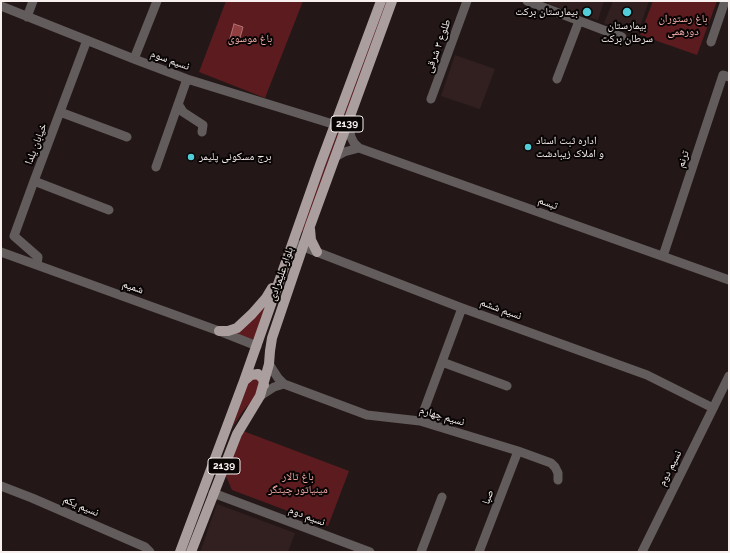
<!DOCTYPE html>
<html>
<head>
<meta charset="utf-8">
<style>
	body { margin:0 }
	#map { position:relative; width:730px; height:553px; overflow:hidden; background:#231817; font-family:Raleway,sans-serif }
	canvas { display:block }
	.frame { position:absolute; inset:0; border:2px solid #f8f0ef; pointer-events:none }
</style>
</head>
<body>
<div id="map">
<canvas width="730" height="553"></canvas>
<div class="frame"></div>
</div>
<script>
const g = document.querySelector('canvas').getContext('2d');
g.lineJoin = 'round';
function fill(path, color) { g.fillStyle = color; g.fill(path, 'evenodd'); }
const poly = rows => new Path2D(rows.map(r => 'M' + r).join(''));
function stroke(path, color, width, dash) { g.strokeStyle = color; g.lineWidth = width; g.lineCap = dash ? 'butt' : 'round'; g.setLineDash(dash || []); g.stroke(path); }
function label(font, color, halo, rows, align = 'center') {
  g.font = font + ' Raleway,"Noto Naskh Arabic",sans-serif'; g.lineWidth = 4; g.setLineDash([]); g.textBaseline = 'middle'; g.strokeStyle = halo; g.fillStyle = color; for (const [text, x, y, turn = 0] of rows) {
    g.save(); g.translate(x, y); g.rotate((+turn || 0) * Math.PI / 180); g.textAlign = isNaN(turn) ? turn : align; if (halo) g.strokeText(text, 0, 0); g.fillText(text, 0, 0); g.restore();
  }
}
const built = poly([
	[549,1,604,1,598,20,548,4],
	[613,1,649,1,637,35,604,23],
	[455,55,495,69,480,109,441,96],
	[217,504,295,533,288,552,200,552]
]);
const green = poly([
	[226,1,303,1,265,98,199,72],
	[386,1,389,1,304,232,301,231],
	[653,1,717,1,697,55,640,35],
	[269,298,254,340,235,334],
	[258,377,262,390,243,411,232,428,249,380],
	[243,431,349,471,328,526,232,490,226,476]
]);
const water = poly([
	[234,24,243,27,238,45,229,42,234,24]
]);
const minor = poly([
	[527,1,622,37],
	[1,6,134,59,187,79,336,125],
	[27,17,33,1],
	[87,40,34,181,109,210],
	[711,42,725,1],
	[134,59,157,1],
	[557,79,579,21],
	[431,99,467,1],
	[178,104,183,112,203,125,202,132],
	[60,112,127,137],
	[348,121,351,137,354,143,359,148,729,280],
	[335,157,344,152,359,148],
	[156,167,187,79],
	[34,181,14,236,38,257,37,265],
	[296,244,462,308,647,375,713,408],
	[1,252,219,331,257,346],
	[663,256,723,75,729,77],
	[442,362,507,386],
	[269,364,278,378,284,384,367,415,420,421,518,451,551,463,555,467,558,473,558,480],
	[260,396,274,387,284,384],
	[420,421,462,308],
	[1,486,32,498,145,547,150,552],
	[213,493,370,552],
	[421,552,442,497],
	[479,552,518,451],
	[642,552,729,376]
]);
const major = poly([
	[310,229,311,240,317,252],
	[219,331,228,331,237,328,252,314,266,298,272,288],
	[244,381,251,375,258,374,263,379,264,385],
	[180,552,244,381,320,165,381,1],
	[191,552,237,434,260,396,269,364,270,351,272,338,310,226,392,1]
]);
const markers = [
	[587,12,5,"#52ccd6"],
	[627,12,5,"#52ccd6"],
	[528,147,4,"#52ccd6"],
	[191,157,4,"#52ccd6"]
];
const shields = [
	[347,124,32],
	[224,466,32]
];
const shieldNames = [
	["2139",347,124],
	["2139",224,466]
];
const poiNames = [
	["بیمارستان برکت",578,12,"right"],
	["بیمارستان",627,26,"center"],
	["سرطان برکت",627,39,"center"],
	["اداره ثبت اسناد",536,141],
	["و املاک زیبادشت",536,154],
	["برج مسکونی پلیمر",199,157]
];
const parkNames = [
	["باغ رستوران",683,19],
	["دورهمی",683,32],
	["باغ موسوی",250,39],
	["باغ تالار",298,477],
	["مینیاتور چیتگر",298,490]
];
const streetNames = [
	["طلوع ۳ شرقی",438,46,-70],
	["نسیم سوم",170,60,20],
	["خیابان یلدا",36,144,-69],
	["ترنم",683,159,-71],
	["تبسم",548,203,19],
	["بلوار علیمرادی",281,274,-71],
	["شمیم",133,287,20],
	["نسیم ششم",501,309,20],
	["نسیم چهارم",442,416,16],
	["نسیم دوم",670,468,-63],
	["صبا",488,497,-69],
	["نسیم یکم",81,506,23],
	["نسیم دوم",307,516,21]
];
fill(built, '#322020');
fill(green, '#5c1c1f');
fill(water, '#903e40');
stroke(water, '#af7374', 1);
stroke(minor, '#625c5c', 9);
stroke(major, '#ab9e9e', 10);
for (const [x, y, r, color] of markers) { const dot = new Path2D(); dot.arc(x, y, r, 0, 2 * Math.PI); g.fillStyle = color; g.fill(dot); stroke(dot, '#090505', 1.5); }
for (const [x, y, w] of shields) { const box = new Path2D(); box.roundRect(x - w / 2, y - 8, w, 16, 3); g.fillStyle = '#090505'; g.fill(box); stroke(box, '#f8f0ef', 1); }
label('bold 10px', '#f8f0ef', null, shieldNames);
label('11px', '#f8f0ef', '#090505', poiNames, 'left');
label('11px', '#f4adaa', '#090505', parkNames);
label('11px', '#f8f0ef', '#090505', streetNames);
</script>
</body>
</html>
